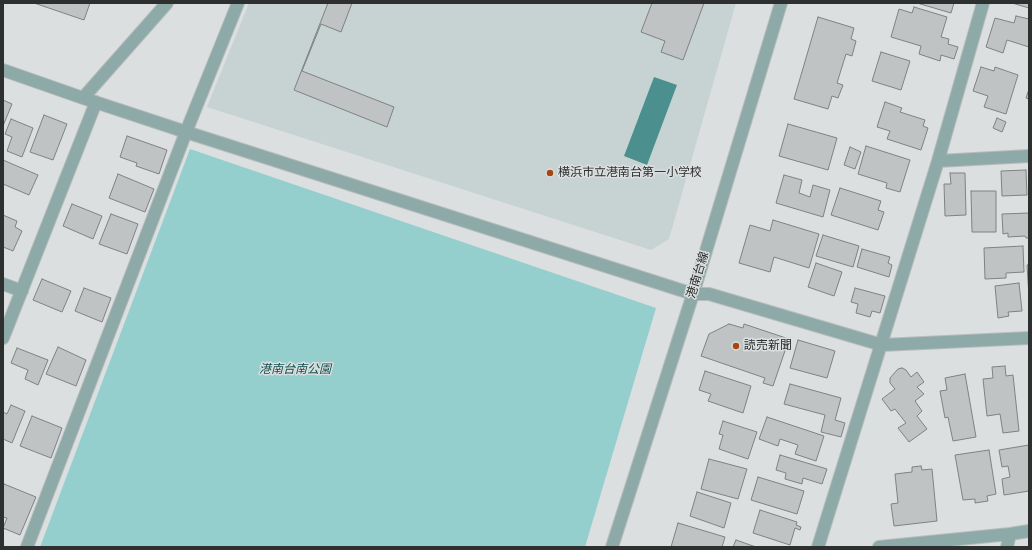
<!DOCTYPE html>
<html>
<head>
<meta charset="utf-8">
<style>
	body { margin:0 }
	#map { position:relative; width:1032px; height:550px; overflow:hidden; background:#dbdfdf; font-family:"Noto Serif",serif }
	canvas { display:block }
	.frame { position:absolute; inset:0; border:4px solid #2e2f2f; pointer-events:none }
</style>
</head>
<body>
<div id="map">
<canvas width="1032" height="550"></canvas>
<div class="frame"></div>
</div>
<script>
const g = document.querySelector('canvas').getContext('2d');
g.lineJoin = 'round';
function fill(path, color) { g.fillStyle = color; g.fill(path, 'evenodd'); }
const poly = rows => new Path2D(rows.map(r => 'M' + r).join(''));
function stroke(path, color, width, dash) { g.strokeStyle = color; g.lineWidth = width; g.lineCap = dash ? 'butt' : 'round'; g.setLineDash(dash || []); g.stroke(path); }
function label(font, color, halo, rows, align = 'center') {
  g.font = font + ' "Noto Serif","Noto Sans JP",serif'; g.lineWidth = 3; g.setLineDash([]); g.textBaseline = 'middle'; g.strokeStyle = halo; g.fillStyle = color; for (const [text, x, y, turn = 0] of rows) {
    g.save(); g.translate(x, y); g.rotate((+turn || 0) * Math.PI / 180); g.textAlign = isNaN(turn) ? turn : align; if (halo) g.strokeText(text, 0, 0); g.fillText(text, 0, 0); g.restore();
  }
}
const built = poly([
	[249,3,736,3,669,239,651,250,207,107]
]);
const green = poly([
	[190,149,656,308,585,547,40,547]
]);
const water = poly([
	[654,77,677,85,647,165,624,156]
]);
const building = poly([
	[34,3,90,3,84,20,34,3],
	[328,3,352,3,341,32,321,24,302,71,394,107,387,127,294,90,328,3],
	[652,3,704,3,683,60,661,52,665,41,641,32,652,3],
	[917,3,954,3,951,13,917,3],
	[1012,3,1029,3,1029,8,1012,3],
	[914,7,947,17,941,37,949,39,948,44,958,47,954,59,941,55,940,61,919,54,921,46,891,37,899,9,912,13,914,7],
	[1016,16,1029,19,1029,47,1007,40,1003,53,986,47,995,18,1014,23,1016,16],
	[818,17,854,28,851,39,856,41,852,56,846,54,837,83,843,85,838,98,832,96,828,109,794,99,818,17],
	[881,52,910,61,901,90,872,81,881,52],
	[981,67,994,71,995,67,1018,75,1006,114,984,107,988,96,973,91,981,67],
	[1029,89,1029,99,1026,98,1029,89],
	[3,100,12,104,3,126,3,100],
	[885,102,902,108,900,112,925,120,923,126,928,128,921,150,887,139,890,131,877,127,885,102],
	[44,115,67,124,53,160,30,152,44,115],
	[997,118,1006,122,1002,132,993,128,997,118],
	[11,119,33,128,22,157,7,151,12,137,5,134,11,119],
	[788,124,837,138,828,170,779,156,788,124],
	[127,136,167,150,159,174,136,166,137,163,120,157,127,136],
	[866,146,910,160,900,192,886,188,887,183,858,174,866,146],
	[850,147,861,152,855,169,844,165,850,147],
	[3,160,38,175,29,195,3,184,3,160],
	[1026,170,1027,195,1002,196,1001,171,1026,170],
	[950,173,965,173,966,215,945,216,944,184,951,184,950,173],
	[118,174,154,189,145,212,109,198,118,174],
	[784,175,802,180,799,193,810,197,813,185,830,190,823,217,776,203,784,175],
	[840,188,881,201,878,210,884,212,878,230,831,215,840,188],
	[971,191,996,191,996,232,972,232,971,191],
	[72,204,102,216,93,239,63,226,72,204],
	[1029,213,1029,238,1026,238,1025,236,1008,237,1008,233,1003,234,1002,214,1029,213],
	[111,214,138,224,127,254,99,244,111,214],
	[3,215,17,221,15,227,22,231,13,251,3,247,3,215],
	[773,220,819,234,809,268,774,257,770,272,739,263,750,225,770,231,773,220],
	[823,235,859,246,853,267,816,256,823,235],
	[1023,246,1024,272,1006,273,1006,278,985,279,984,248,1023,246],
	[862,249,890,257,888,263,892,265,889,277,857,267,862,249],
	[816,263,842,272,834,296,808,287,816,263],
	[1029,264,1029,297,1027,265,1029,264],
	[42,279,71,291,62,312,33,300,42,279],
	[1019,283,1022,311,1008,312,1009,316,998,318,995,286,1019,283],
	[84,288,111,298,102,322,75,311,84,288],
	[855,288,885,296,880,313,872,311,870,317,856,313,858,304,851,302,855,288],
	[729,324,743,328,744,324,789,339,773,386,763,383,765,378,701,356,709,334,729,324],
	[798,340,835,351,827,378,790,368,798,340],
	[58,347,86,360,76,386,46,374,58,347],
	[17,348,48,360,38,385,25,379,28,370,11,363,17,348],
	[1005,366,1006,376,1013,375,1019,431,1003,433,1000,414,987,416,983,379,993,378,992,367,1005,366],
	[902,368,906,370,911,377,917,372,924,382,917,387,924,394,915,401,922,411,917,416,927,429,909,442,898,428,906,423,895,409,891,411,882,399,895,389,890,383,890,378,898,369,902,368],
	[705,371,751,386,743,413,708,401,711,394,699,390,705,371],
	[965,374,976,437,953,441,948,417,945,418,940,391,947,390,945,378,965,374],
	[790,384,841,398,835,420,845,423,841,437,821,432,825,415,784,404,790,384],
	[11,405,25,411,12,443,3,439,3,412,7,414,11,405],
	[32,416,62,428,51,458,20,446,32,416],
	[767,417,824,436,816,461,795,454,798,445,780,439,778,446,759,439,767,417],
	[723,421,757,432,748,459,719,449,723,435,719,434,723,421],
	[1029,445,1029,491,1004,495,1002,479,1010,477,1008,466,1002,467,999,450,1029,445],
	[989,450,996,494,987,496,988,501,975,503,975,499,963,500,955,455,989,450],
	[780,455,827,469,822,484,803,478,802,484,785,479,786,473,776,470,780,455],
	[709,459,747,469,738,499,701,489,709,459],
	[921,466,922,470,932,469,937,521,894,526,891,504,898,503,895,474,912,472,912,467,921,466],
	[758,477,804,491,797,514,751,500,758,477],
	[4,484,36,497,20,535,3,528,7,518,3,517,3,487,4,484],
	[697,492,731,503,724,528,690,516,697,492],
	[760,510,797,522,796,525,801,527,800,530,795,528,790,545,753,533,760,510],
	[678,523,725,537,722,547,671,547,678,523],
	[736,540,756,547,733,547,736,540]
]);
const minor = poly([
	[3,70,83,98,186,132,693,294,709,294,882,345,1029,338],
	[83,98,167,3],
	[938,161,1029,156],
	[3,284,22,291],
	[3,338,96,102],
	[27,547,186,132,238,3],
	[612,547,693,294,781,3],
	[818,547,938,161,983,3],
	[879,547,1010,534,1029,531],
	[1007,547,1010,534]
]);
const markers = [
	[550,173,4,"#a9460f"],
	[736,346,4,"#a9460f"]
];
const poiNames = [
	["横浜市立港南台第一小学校",558,173],
	["読売新聞",744,346]
];
const streetNames = [
	["港南台線",698,275,-73]
];
const parkNames = [
	["港南台南公園",295,370]
];
fill(built, '#c7d3d3');
fill(green, '#94cfce');
fill(water, '#4b908e');
fill(building, '#bfc3c3');
stroke(building, '#7f8282', 1);
stroke(minor, '#b8bcbc', 14);
stroke(minor, '#8daaa9', 12);
for (const [x, y, r, color] of markers) { const dot = new Path2D(); dot.arc(x, y, r, 0, 2 * Math.PI); g.fillStyle = color; g.fill(dot); stroke(dot, '#dbdfdf', 1.5); }
label('12px', '#2e2f2f', '#dbdfdf', poiNames, 'left');
label('12px', '#2e2f2f', '#dbdfdf', streetNames);
label('italic 12px', '#0f4e4d', '#dbdfdf', parkNames);
</script>
</body>
</html>
